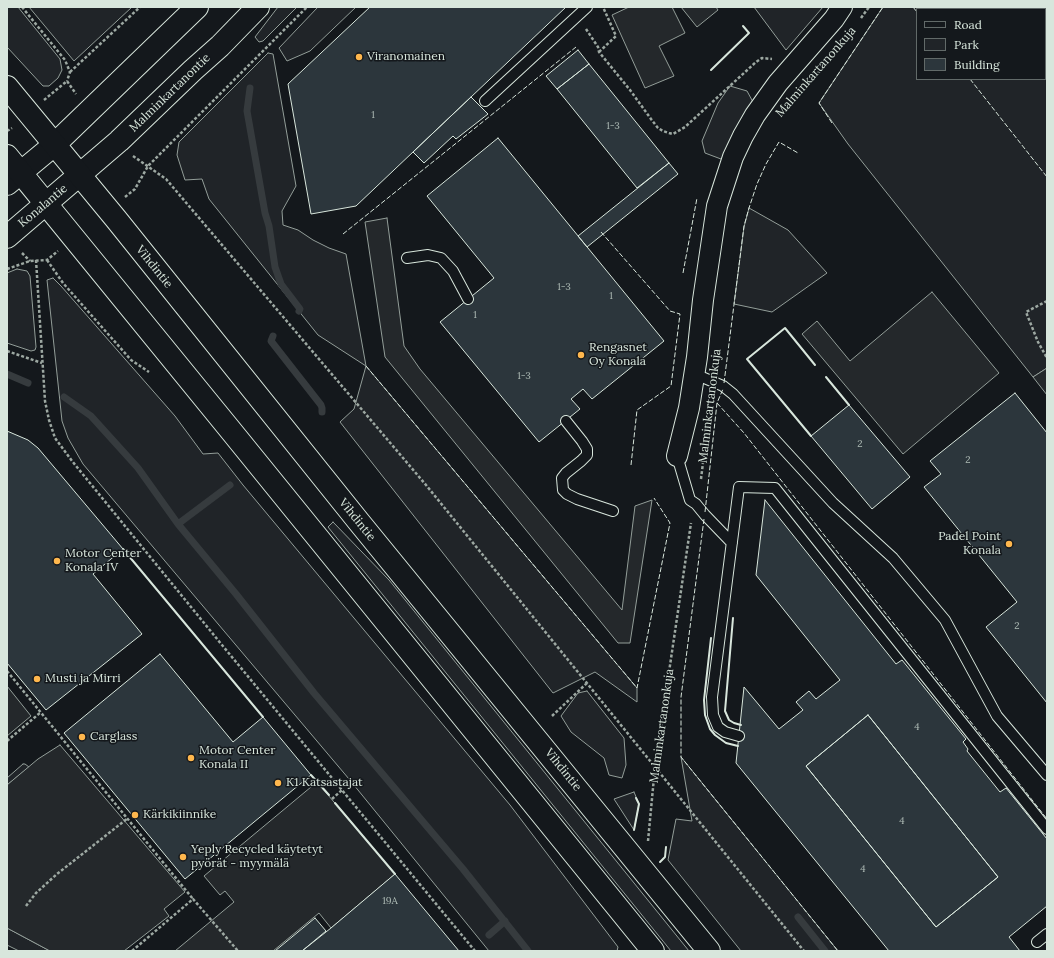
<!DOCTYPE html>
<html>
<head>
<meta charset="utf-8">
<style>
	body { margin:0 }
	#map { position:relative; width:1054px; height:958px; overflow:hidden; background:#14181c; font-family:Lora,serif }
	canvas { display:block }
	.frame { position:absolute; inset:0; border:8px solid #d8e6dc; pointer-events:none }
	.legend { position:absolute; left:916px; top:8px; width:130px; height:72px; box-sizing:border-box; background:#14181c; border:1px solid #626a69; margin:0; padding:5px 7px; list-style:none; font-size:12px; color:#d8e6dc }
	.legend li { display:flex; align-items:center; gap:8px; height:20px }
	.legend b { width:20px; border:1px solid #626a69 }
</style>
</head>
<body>
<div id="map">
<canvas width="1054" height="958"></canvas>
<div class="frame"></div>
<ul class="legend">
<li><b style="height:5px;background:#14181c"></b>Road</li>
<li><b style="height:11px;background:#202428"></b>Park</li>
<li><b style="height:11px;background:#2c363c"></b>Building</li>
</ul>
</div>
<script>
const g = document.querySelector('canvas').getContext('2d');
g.lineJoin = 'round';
function fill(path, color) { g.fillStyle = color; g.fill(path, 'evenodd'); }
const poly = rows => new Path2D(rows.map(r => 'M' + r).join(''));
function stroke(path, color, width, dash) { g.strokeStyle = color; g.lineWidth = width; g.lineCap = dash ? 'butt' : 'round'; g.setLineDash(dash || []); g.stroke(path); }
function label(font, color, halo, rows, align = 'center') {
  g.font = font + ' Lora,serif'; g.lineWidth = 3; g.setLineDash([]); g.textBaseline = 'middle'; g.strokeStyle = halo; g.fillStyle = color; for (const [text, x, y, turn = 0] of rows) {
    g.save(); g.translate(x, y); g.rotate((+turn || 0) * Math.PI / 180); g.textAlign = isNaN(turn) ? turn : align; if (halo) g.strokeText(text, 0, 0); g.fillText(text, 0, 0); g.restore();
  }
}
const green = poly([
	[7,7,18,7,60,59,62,70,58,78,49,86,43,86,7,47,7,7],
	[29,7,132,7,74,61,29,7],
	[278,7,297,7,263,41,259,42,255,37,278,7],
	[318,7,356,7,310,51,287,61,279,48,318,7],
	[754,7,823,7,786,50,754,7],
	[883,7,1047,7,1047,368,1033,377,848,144,819,103,883,7],
	[917,9,1045,9,1045,79,917,79,917,9],
	[268,53,273,54,296,186,282,211,283,225,298,230,313,240,329,248,346,254,366,366,637,688,637,702,595,672,553,693,340,422,354,409,366,366,318,335,209,199,202,179,185,180,177,155,179,142,268,53],
	[730,86,747,91,753,102,743,135,721,159,705,153,702,141,718,103,730,86],
	[749,208,788,230,827,273,772,312,734,304,744,227,749,208],
	[17,269,27,271,30,276,36,347,35,350,31,351,7,343,7,273,17,269],
	[53,278,61,286,175,416,203,454,218,453,243,485,510,805,618,947,617,951,489,951,349,779,83,464,68,438,62,421,47,280,53,278],
	[333,522,389,580,689,951,671,951,328,527,333,522],
	[587,691,624,738,626,765,622,778,609,775,604,758,571,732,561,716,578,693,587,691],
	[681,757,838,951,741,951,668,860,676,819,692,821,681,757],
	[23,764,25,764,29,767,7,785,7,778,23,764],
	[634,792,639,804,634,830,614,799,634,792],
	[7,928,50,951,19,951,7,945,7,928]
]);
const parking = poly([
	[629,7,672,7,685,33,659,46,674,76,645,88,612,15,629,7],
	[681,7,716,7,718,10,697,27,681,7],
	[387,218,404,346,420,369,622,610,635,506,652,500,630,643,618,643,385,357,365,222,387,218],
	[932,292,999,373,903,454,802,334,817,321,850,361,932,292],
	[1047,368,1047,395,1033,377,1047,368],
	[7,686,31,716,7,736,7,686],
	[60,745,185,892,164,909,169,916,124,951,50,951,7,928,7,785,38,759,60,745],
	[317,782,395,874,331,928,319,913,273,951,175,951,234,902,225,891,220,895,204,876,317,782]
]);
const stream = poly([
	[250,88,247,111,265,213,269,226,275,267,281,284,300,309,299,311],
	[273,336,271,341,321,405,322,408,322,412],
	[7,374,28,383],
	[64,397,91,416,138,468,178,524,236,594,314,693,463,869,528,951],
	[178,524,230,485],
	[798,917,825,951],
	[489,935,505,921]
]);
const building = poly([
	[370,7,566,7,356,206,311,214,288,84,370,7],
	[578,50,589,64,557,89,546,76,578,50],
	[589,64,669,163,637,188,557,89,589,64],
	[471,97,488,114,456,139,453,136,424,163,413,152,471,97],
	[498,138,664,341,592,399,583,389,571,399,580,409,539,442,440,322,494,278,427,196,498,138],
	[669,163,678,174,587,247,578,236,669,163],
	[1015,393,1047,433,1047,703,986,627,1017,602,924,487,941,474,930,461,1015,393],
	[849,405,910,477,872,509,811,436,849,405],
	[7,431,28,440,38,448,123,549,93,574,142,634,46,710,7,663,7,431],
	[765,500,896,664,902,660,966,739,963,742,968,749,967,751,1000,792,1006,788,1047,839,1047,906,1009,937,1020,951,889,951,736,763,744,687,779,729,803,710,796,702,809,691,816,699,840,680,756,575,765,500],
	[868,715,998,877,936,927,806,766,868,715],
	[160,654,233,742,263,717,311,775,185,879,64,733,160,654],
	[868,715,998,877,936,927,806,766,868,715],
	[395,874,459,951,302,951,331,928,395,874],
	[315,918,326,931,302,951,275,951,315,918]
]);
const path = poly([
	[22,7,65,60,70,72,67,81],
	[1000,7,1001,9],
	[861,18,869,7],
	[586,29,598,47,599,52,630,90,651,119,658,128,663,131,669,133,673,134,685,127,756,62,762,58,772,59],
	[599,52,616,36,603,7],
	[70,72,140,7],
	[1045,76,1047,78],
	[814,77,824,67,845,42],
	[44,100,67,81,76,94],
	[7,131,12,128],
	[133,156,166,179,426,485,655,767,804,951],
	[125,197,135,189,148,166,307,7],
	[22,253,30,261],
	[36,260,45,401,49,420,55,438,72,461,222,645,475,951],
	[47,260,63,283,131,360,149,372],
	[7,269,30,261,47,260,58,251],
	[1047,301,1026,312,1038,342,1047,358],
	[7,351,42,363],
	[701,479,707,430],
	[7,671,193,899],
	[552,716,587,683],
	[7,741,41,712],
	[332,799,342,790],
	[648,841,655,767,691,523],
	[26,906,36,893,57,874,128,818],
	[132,951,193,899,238,951]
]);
const lane = poly([
	[485,101,587,7],
	[407,258,428,255,441,258,453,271,468,299],
	[695,374,723,386,733,394,833,503,893,558,945,620,997,716,1047,775],
	[566,421,582,441,587,449,587,455,581,461,566,473,562,478,563,490,567,494,577,499,613,511],
	[677,456,690,500,696,504,705,515,732,543],
	[739,736,725,732,718,727,713,715,712,697,739,487,775,488,1047,829],
	[1037,942,1047,934]
]);
const street = poly([
	[677,456,689,408,697,357,703,300,717,206,733,157,743,136,755,115,778,83,834,19,842,7]
]);
const secondary = poly([
	[7,184,54,145,197,7],
	[7,237,119,141,193,70,220,46,258,7]
]);
const primary = poly([
	[7,87,116,219,359,522,709,951],
	[7,156,232,432,653,951]
]);
const fence = poly([
	[913,7,917,12],
	[970,79,1047,177],
	[832,123,819,103,883,7],
	[601,232,670,311,680,314,671,386,637,410,631,465],
	[343,234,576,47],
	[683,273,697,198],
	[366,366,637,688,670,523,654,498],
	[724,383,744,226,749,208,757,184,766,164,779,142,798,153],
	[717,403,744,433,1047,819],
	[705,512,717,403,723,389],
	[704,519,681,697,681,757,838,951]
]);
const wall = poly([
	[711,70,749,33,743,26],
	[826,377,849,405],
	[811,436,747,359,785,328,815,365],
	[123,549,263,717],
	[733,618,725,711,729,720,734,723,741,725],
	[711,638,704,700,705,715,710,729,715,735,726,743,738,746],
	[311,775,329,795],
	[335,803,395,874],
	[634,830,639,804,636,798],
	[660,862,665,857,666,847]
]);
const markers = [
	[359,57,4,"#ffb74d"],
	[581,355,4,"#ffb74d"],
	[1009,544,4,"#ffb74d"],
	[57,561,4,"#ffb74d"],
	[37,679,4,"#ffb74d"],
	[82,737,4,"#ffb74d"],
	[191,758,4,"#ffb74d"],
	[278,783,4,"#ffb74d"],
	[135,815,4,"#ffb74d"],
	[183,857,4,"#ffb74d"]
];
const numberNames = [
	["1",373,115],
	["1-3",613,126],
	["1-3",564,287],
	["1",611,296],
	["1",475,315],
	["1-3",524,376],
	["2",860,444],
	["2",968,460],
	["2",1017,626],
	["4",917,727],
	["4",902,821],
	["4",863,869],
	["19A",390,901]
];
const poiNames = [
	["Viranomainen",367,57],
	["Rengasnet",589,348],
	["Oy Konala",589,362],
	["Padel Point",1001,537,"right"],
	["Konala",1001,551,"right"],
	["Motor Center",65,554],
	["Konala IV",65,568],
	["Musti ja Mirri",45,679],
	["Carglass",90,737],
	["Motor Center",199,751],
	["Konala II",199,765],
	["K1 Katsastajat",286,783],
	["Kärkikiinnike",143,815],
	["Yeply Recycled käytetyt",191,850],
	["pyörät - myymälä",191,864]
];
const streetNames = [
	["Malminkartanonkuja",816,72,-49],
	["Malminkartanontie",170,93,-44],
	["Konalantie",43,206,-40],
	["Vihdintie",154,267,51],
	["Malminkartanonkuja",710,406,-83],
	["Vihdintie",357,520,51],
	["Malminkartanonkuja",662,726,-82],
	["Vihdintie",563,770,51]
];
fill(green, '#202428');
stroke(green, '#939e99', 1);
fill(parking, '#24282b');
stroke(parking, '#939e99', 1);
stroke(stream, '#363b3e', 7);
fill(building, '#2c363c');
stroke(building, '#d8e6dc', 1);
stroke(lane, '#d8e6dc', 12);
stroke(street, '#d8e6dc', 22);
stroke(secondary, '#d8e6dc', 24);
stroke(primary, '#d8e6dc', 24);
stroke(path, '#9da8a2', 2.5, [3, 2]);
stroke(lane, '#14181c', 10);
stroke(street, '#14181c', 20);
stroke(secondary, '#14181c', 22);
stroke(primary, '#14181c', 22);
stroke(fence, '#d8e6dc', 1, [5, 2]);
stroke(wall, '#d8e6dc', 2);
for (const [x, y, r, color] of markers) { const dot = new Path2D(); dot.arc(x, y, r, 0, 2 * Math.PI); g.fillStyle = color; g.fill(dot); stroke(dot, '#14181c', 1.5); }
label('10px', '#adbab4', null, numberNames);
label('12px', '#d8e6dc', '#14181c', poiNames, 'left');
label('12px', '#d8e6dc', '#14181c', streetNames);
</script>
</body>
</html>
